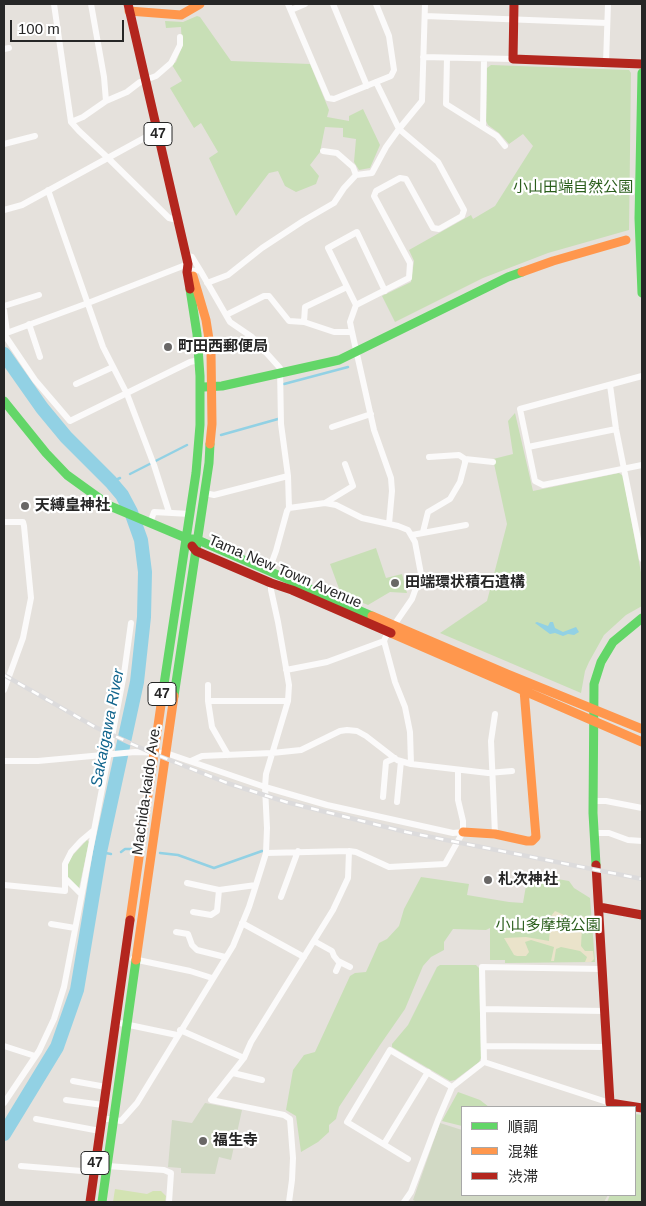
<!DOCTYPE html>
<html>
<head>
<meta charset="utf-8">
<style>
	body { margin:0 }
	#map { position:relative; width:646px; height:1206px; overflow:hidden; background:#e5e1dc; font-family:Helvetica,"Noto Sans JP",sans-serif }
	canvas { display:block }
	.frame { position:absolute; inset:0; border:5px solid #262626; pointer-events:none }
	.legend { position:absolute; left:461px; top:1106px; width:175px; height:90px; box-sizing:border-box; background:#fff; border:1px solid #a8a8a8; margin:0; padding:6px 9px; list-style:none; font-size:15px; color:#262626 }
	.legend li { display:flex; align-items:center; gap:10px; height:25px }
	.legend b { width:25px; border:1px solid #a8a8a8 }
	.scale { position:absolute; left:10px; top:20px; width:114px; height:22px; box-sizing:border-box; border:2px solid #262626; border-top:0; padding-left:6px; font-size:15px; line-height:18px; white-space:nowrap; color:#262626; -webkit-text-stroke:4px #fff; paint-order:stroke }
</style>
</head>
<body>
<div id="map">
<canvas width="646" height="1206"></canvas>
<div class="frame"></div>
<ul class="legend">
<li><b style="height:6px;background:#63d668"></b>順調</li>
<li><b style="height:6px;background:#ff974d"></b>混雑</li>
<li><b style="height:6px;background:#b3261e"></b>渋滞</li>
</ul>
<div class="scale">100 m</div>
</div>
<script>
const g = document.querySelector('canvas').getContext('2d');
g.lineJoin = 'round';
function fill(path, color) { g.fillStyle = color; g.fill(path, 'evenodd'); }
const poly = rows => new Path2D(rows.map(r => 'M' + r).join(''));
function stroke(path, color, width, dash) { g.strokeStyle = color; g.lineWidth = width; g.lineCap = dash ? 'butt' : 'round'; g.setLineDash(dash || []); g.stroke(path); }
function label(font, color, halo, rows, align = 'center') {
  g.font = font + ' Helvetica,"Noto Sans JP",sans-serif'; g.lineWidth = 4.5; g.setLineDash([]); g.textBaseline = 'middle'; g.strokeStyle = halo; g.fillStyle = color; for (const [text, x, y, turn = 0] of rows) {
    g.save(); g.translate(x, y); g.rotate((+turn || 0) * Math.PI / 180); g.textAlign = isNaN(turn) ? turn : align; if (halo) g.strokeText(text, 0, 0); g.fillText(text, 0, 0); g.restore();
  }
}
const green = poly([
	[197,16,200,17,231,61,310,64,329,110,327,117,349,121,349,116,363,109,380,145,370,168,359,170,354,162,356,139,343,137,343,128,325,127,320,152,310,165,319,176,316,184,296,192,285,186,278,171,269,173,236,216,209,158,218,152,201,123,194,128,170,88,182,81,172,65,176,62,182,47,181,27,166,28,165,21,183,22],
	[491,65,629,70,631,73,629,230,548,253,483,278,395,322,382,296,411,282,414,261,409,250,471,215,473,219,495,206,533,146,523,134,509,144,499,133,488,125,486,121,487,68],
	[515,413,533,491,619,473,623,476,642,578,642,606,626,615,604,635,589,662,585,671,581,693,440,633,487,601,507,524,493,459,513,454,508,421],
	[376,548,386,578,402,574,407,593,390,592,368,605,341,594,330,564],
	[87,840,89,842,79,888,67,877,67,864,73,855],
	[528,874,569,881,574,888,590,898,595,962,505,963,505,960,490,960,490,928,486,930,453,929,444,942,444,950,431,957,423,966,405,1009,380,1045,339,1107,336,1119,329,1125,329,1132,318,1142,301,1152,296,1116,286,1110,293,1070,304,1055,315,1052,350,976,355,973,366,972,379,943,387,939,399,926,404,909,421,877,469,884,467,895,509,902,523,903],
	[440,965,476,965,479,968,481,1058,479,1062,455,1080,450,1081,392,1047,392,1044,408,1025,437,967],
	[458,1092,480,1100,489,1107,462,1107,462,1126,442,1121],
	[635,1114,642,1115,642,1202,607,1202,610,1195,635,1195]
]);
const sand = poly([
	[555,911,571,918,591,916,592,924,586,924,582,927,581,946,585,951,593,951,594,959,591,962,585,962,587,957,580,951,561,947,556,949,554,961,551,961,554,947,531,940,525,942,529,952,526,956,517,956,514,955,504,938,526,937,549,941,551,916]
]);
const cemetery = poly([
	[205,1103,242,1110,231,1160,219,1157,215,1174,181,1173,181,1168,168,1167,172,1120,192,1123],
	[440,1123,462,1130,462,1195,608,1195,604,1202,417,1202,413,1200]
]);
const pitch = poly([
	[115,1189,147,1194,153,1191,161,1191,166,1196,165,1202,113,1202]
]);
const water = poly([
	[537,622,548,626,550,622,553,622,555,628,563,632,576,627,579,632,574,635,568,634,563,636,555,633,550,634,535,623]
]);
const stream = poly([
	[284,384,348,367],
	[221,435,278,419],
	[130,474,187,445],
	[111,482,120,478],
	[100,852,111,854],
	[121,852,125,849,131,849],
	[160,853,178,855,214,868,262,851]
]);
const river = poly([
	[4,354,42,408,66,437,111,482,122,495,131,512,141,540,145,572,144,617,137,682,100,852,77,990,57,1047,4,1134]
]);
const street = poly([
	[54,4,71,122,79,131,108,158,169,218,177,220],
	[91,4,104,77,106,101],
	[288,4,328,98,334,99,391,76,394,70,389,36,376,4],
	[333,4,367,86],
	[291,10,305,4],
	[425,16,607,23],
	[4,49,9,48],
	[423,57,513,59],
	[447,58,446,104,497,136,505,146],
	[606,63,608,4],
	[71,122,83,117,106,101,127,92,140,82,156,76,171,63,180,45,180,37],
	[483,127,484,59],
	[4,144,35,136],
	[323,151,337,153,353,167,356,175],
	[48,190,103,347,127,394,154,465,169,512],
	[4,210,22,205,157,131],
	[185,255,192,257,200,270],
	[192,271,200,270,230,322,252,337,280,368,281,424,288,476,289,508,287,511,276,551,269,570],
	[207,283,228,275,262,248,303,221,334,203,344,188,356,175,372,173,386,147,399,129,422,101,425,4],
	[385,291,357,232,328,248,356,305,350,322,352,332,374,430,391,478,392,491,389,524],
	[356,305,409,278,410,263,374,196,376,191,400,178,406,179,433,228,439,229,462,216,464,210,438,162,399,129,376,82],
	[4,306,39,295],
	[4,310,7,332],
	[226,315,264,296,269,296,289,321,304,322,334,332,352,332],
	[304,322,305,307,347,287],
	[29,324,40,357],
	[4,334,35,380,70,421,190,362,199,360],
	[4,334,88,303,188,264],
	[211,352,252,337],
	[642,376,520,409,535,481,543,485,642,465],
	[76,384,113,367],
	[610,385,616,429,642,559],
	[332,427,371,414],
	[528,447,616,429],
	[429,457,459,455,465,459,493,462],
	[205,493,214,495,288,476],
	[325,503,353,486,345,464],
	[289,508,325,503,336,505,362,518,398,526,408,530,415,542,421,574,412,599,394,625],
	[4,522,23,522,24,526,31,598,23,638,4,690],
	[150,523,154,512,190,514],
	[423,532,428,512,450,499,460,482,465,463,465,459],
	[412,535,466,525],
	[384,641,395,682,405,707,410,732,411,764],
	[286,670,327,662,384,641,388,631],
	[208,685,208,701,212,727,228,755],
	[208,701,288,701],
	[4,761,38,761,135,752,166,753,265,787,327,805,453,833,463,832],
	[191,761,202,756,272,753,301,750,340,731,347,730,357,731,366,736,397,760,411,764,488,773,512,771],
	[383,797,386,762,395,758],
	[593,801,606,801,642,808],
	[397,802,401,761],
	[595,833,609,833,628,840,642,841],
	[495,834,491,741,495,714],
	[266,853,349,851,356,852,389,867,445,864,463,832,463,821,458,800,458,770],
	[65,878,81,894],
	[187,883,219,890,256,885],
	[4,885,65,891,65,864,71,852,81,841,94,830],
	[281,897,298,851],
	[193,912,211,915,217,911,219,890],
	[242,923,304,957],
	[51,924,75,928],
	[176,932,188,934,192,945,197,950,225,957],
	[314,941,332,951,334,956,338,961,350,967],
	[133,959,190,971,212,978],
	[336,971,340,962],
	[483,1009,604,1011],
	[115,1022,177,1035],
	[180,1030,244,1058],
	[4,1046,35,1056],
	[484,1046,607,1047],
	[484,1062,482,967,602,969],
	[484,1062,610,1103],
	[233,1073,262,1080],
	[73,1081,106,1087],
	[66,1100,103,1105],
	[4,1103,39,1051,54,1019,64,987,124,674,131,623],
	[102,1118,121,1121,137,1103,233,946,249,907,262,866,266,853,267,828,265,787,266,774,288,701,289,685,278,622,271,590,271,583],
	[36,1119,100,1131],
	[384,1144,428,1072],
	[408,1159,347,1122,390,1050,452,1087],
	[21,1166,94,1172],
	[107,1166,164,1170,171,1173,169,1202],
	[289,1202,292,1180,293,1158,290,1119,284,1115,211,1100,244,1058,251,1042,333,910,348,878,349,851],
	[404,1202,411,1192,438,1120,452,1087,484,1062]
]);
const fast = poly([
	[642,73,639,218,642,293],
	[204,387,222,386,339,360,508,277,522,272],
	[4,401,46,453,67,475,110,506,186,538,198,540,372,616],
	[163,691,196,473,200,425,200,376,197,334,190,289],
	[174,696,209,463,210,444],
	[596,865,593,813,594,684,601,662,613,642,642,618],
	[102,1202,136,960]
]);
const slow = poly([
	[129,11,181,15,200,4],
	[522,272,553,261,626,240],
	[193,276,206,320,211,352,212,424,210,444],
	[372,616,507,674,642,729],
	[391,633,642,742],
	[463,832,495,834,527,841,532,841,536,837,524,690],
	[130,920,163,691],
	[136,960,174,696]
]);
const jam = poly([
	[128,4,188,264,187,272,190,289],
	[514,4,513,59,642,64],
	[192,546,196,551,271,583,292,590,391,633],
	[596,865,610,1103,642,1108],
	[599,907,642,915],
	[90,1202,130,920]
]);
const rail = poly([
	[4,675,95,727,152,753,227,783,286,802,406,832,642,879]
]);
const markers = [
	[168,347,5,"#696766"],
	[25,506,5,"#696766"],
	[395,583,5,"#696766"],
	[488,880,5,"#696766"],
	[203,1141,5,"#696766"]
];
const shields = [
	[158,134,28],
	[162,694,28],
	[95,1163,28]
];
const shieldNames = [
	["47",158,134],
	["47",162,694],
	["47",95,1163]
];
const parkNames = [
	["小山田端自然公園",573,188],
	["小山多摩境公園",548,926]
];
const poiNames = [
	["町田西郵便局",178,347],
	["天縛皇神社",35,506],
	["田端環状積石遺構",405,583],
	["札次神社",498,880],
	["福生寺",213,1141]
];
const streetNames = [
	["Tama New Town Avenue",285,572,23],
	["Machida-kaido Ave.",147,790,-82]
];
const waterNames = [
	["Sakaigawa River",108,728,-79]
];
fill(green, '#c8dfb6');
fill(sand, '#eae3ca');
fill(cemetery, '#d1d9c4');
fill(pitch, '#d3e3b3');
fill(water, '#92d1e4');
stroke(stream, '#92d1e4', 2.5);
stroke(river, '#92d1e4', 14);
stroke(street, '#fbfafa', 6);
stroke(fast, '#63d668', 9);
stroke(slow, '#ff974d', 9);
stroke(jam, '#b3261e', 9);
stroke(rail, '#dcdbdc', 4.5);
stroke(rail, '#fff', 2.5, [8]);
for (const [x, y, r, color] of markers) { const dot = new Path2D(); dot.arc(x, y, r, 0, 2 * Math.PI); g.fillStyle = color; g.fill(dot); stroke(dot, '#fff', 2); }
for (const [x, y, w] of shields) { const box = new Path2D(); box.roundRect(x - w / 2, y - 11.5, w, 23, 4); g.fillStyle = '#fff'; g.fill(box); stroke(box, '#262626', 1); }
label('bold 14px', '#262626', null, shieldNames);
label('15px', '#2b5e1c', '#fff', parkNames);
label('bold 15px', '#262626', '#fff', poiNames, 'left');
label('15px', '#262626', '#fff', streetNames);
label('italic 16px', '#13668e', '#fff', waterNames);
</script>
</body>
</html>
